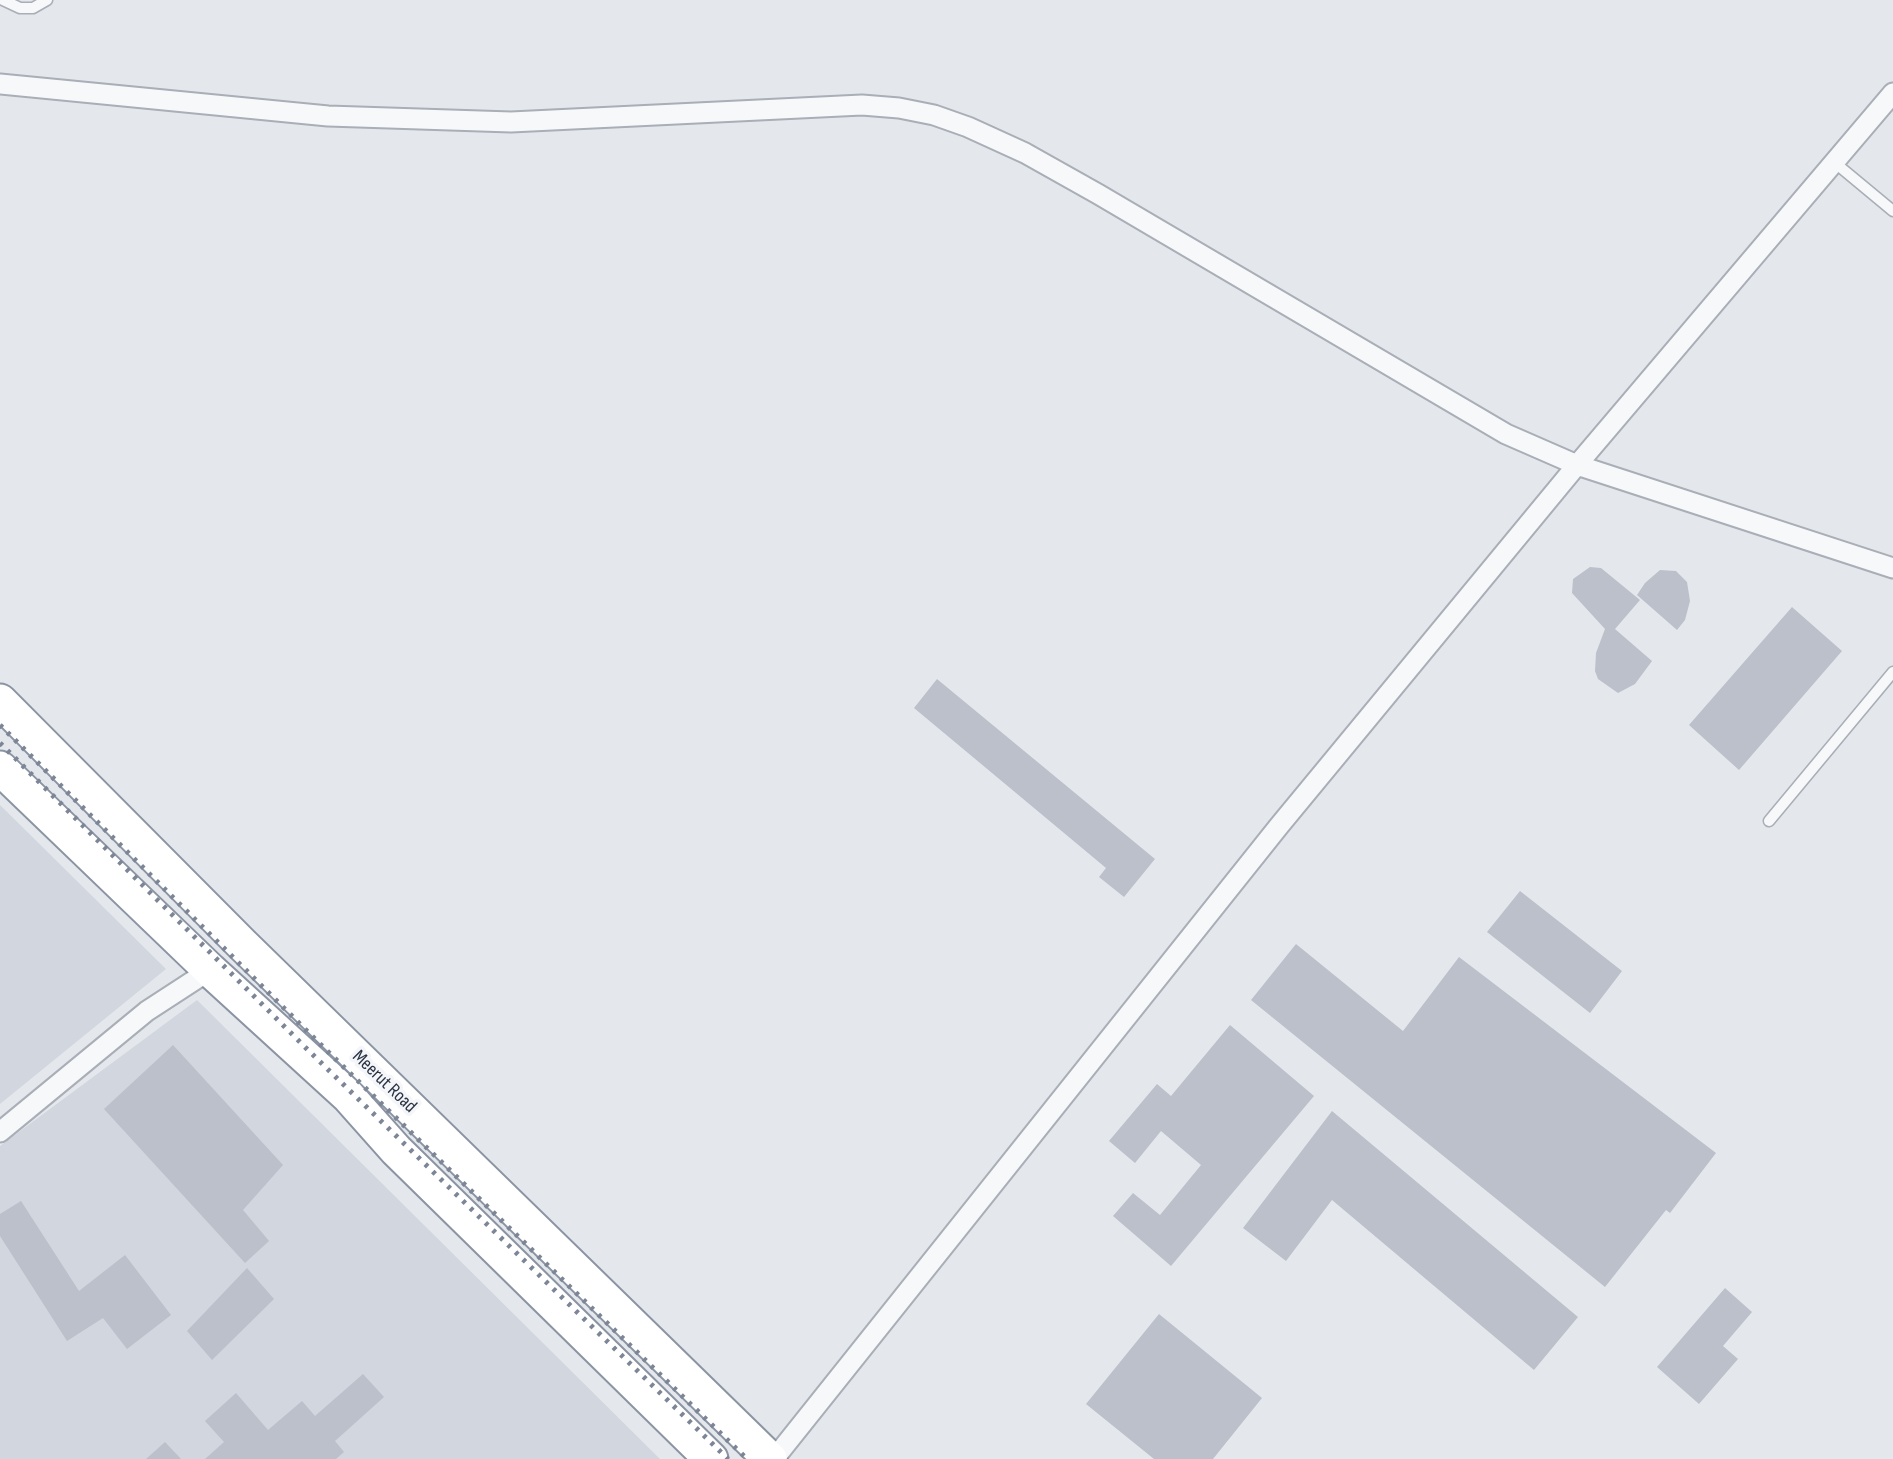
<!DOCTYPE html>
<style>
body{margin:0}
canvas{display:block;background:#e4e7ec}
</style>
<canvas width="1893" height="1459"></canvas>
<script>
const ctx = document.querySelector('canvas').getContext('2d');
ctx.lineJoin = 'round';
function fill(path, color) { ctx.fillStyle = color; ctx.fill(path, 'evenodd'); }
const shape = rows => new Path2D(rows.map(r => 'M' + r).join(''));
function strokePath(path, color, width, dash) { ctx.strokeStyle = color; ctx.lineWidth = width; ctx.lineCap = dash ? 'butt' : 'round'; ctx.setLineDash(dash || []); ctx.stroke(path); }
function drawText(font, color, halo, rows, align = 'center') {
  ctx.font = font + ' "Sofia Sans Condensed",sans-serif'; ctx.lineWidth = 7; ctx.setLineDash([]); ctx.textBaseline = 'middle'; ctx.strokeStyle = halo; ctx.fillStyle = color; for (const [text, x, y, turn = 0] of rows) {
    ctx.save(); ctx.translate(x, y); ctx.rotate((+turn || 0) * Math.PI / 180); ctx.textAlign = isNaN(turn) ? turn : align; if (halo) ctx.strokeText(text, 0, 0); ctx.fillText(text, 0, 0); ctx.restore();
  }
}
fill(shape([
 [0,805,166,969,0,1104],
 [197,1000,660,1459,0,1459,0,1146]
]), '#d2d6de');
fill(shape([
 [1590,567,1601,568,1640,600,1615,629,1652,661,1635,684,1618,693,1598,679,1595,671,1596,653,1605,629,1572,593,1573,579],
 [1660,570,1676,571,1687,582,1690,601,1685,620,1677,630,1637,595,1645,583],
 [1792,607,1842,651,1739,770,1689,725],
 [937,679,1155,859,1124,897,1099,877,1106,868,914,708],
 [1520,891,1622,971,1590,1013,1487,932],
 [1296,944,1403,1031,1459,957,1716,1153,1670,1213,1666,1210,1605,1287,1251,1000],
 [1230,1025,1314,1096,1171,1266,1113,1216,1133,1193,1160,1215,1201,1165,1161,1131,1135,1163,1109,1141,1157,1084,1171,1096],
 [173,1045,283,1165,243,1210,269,1241,245,1263,104,1109],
 [1332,1111,1578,1317,1534,1370,1332,1200,1286,1261,1243,1228],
 [21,1201,79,1291,125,1255,171,1315,127,1349,103,1318,67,1341,0,1236,0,1214],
 [247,1268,274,1299,212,1360,187,1331],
 [1725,1288,1752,1312,1723,1346,1738,1359,1699,1404,1657,1367],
 [1159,1314,1262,1398,1213,1459,1154,1459,1086,1404],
 [363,1374,384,1397,335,1441,344,1452,336,1459,205,1459,224,1442,205,1421,236,1393,268,1430,302,1401,315,1416],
 [165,1442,181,1459,146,1459]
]), '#bbc0ca');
const service = shape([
 [3,0,20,8,33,8,47,0],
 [1834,162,1893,211],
 [1769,821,1893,672]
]);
const minor = shape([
 [0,84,328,116,511,122,862,105,899,108,934,115,968,127,1025,153,1098,194,1506,434,1577,465,1893,568],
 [0,1132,147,1011,210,970],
 [774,1459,1279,826,1577,465,1893,93]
]);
const trunk = shape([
 [0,701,242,944,770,1459],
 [0,768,210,970,348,1096,396,1150,711,1459]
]);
strokePath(service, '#a9aeb7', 13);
strokePath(minor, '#a9aeb7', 23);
strokePath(trunk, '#8b94a3', 37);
strokePath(service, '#f7f8fa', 10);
strokePath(minor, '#f7f8fa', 19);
strokePath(trunk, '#fff', 33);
strokePath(shape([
 [0,725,317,1041,747,1459],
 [0,743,308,1050,728,1459]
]), '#7d8696', 5, [3.5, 7]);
drawText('19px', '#2b3445', '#f4f6f9', [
 ["Meerut Road",384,1082,44]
]);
</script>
